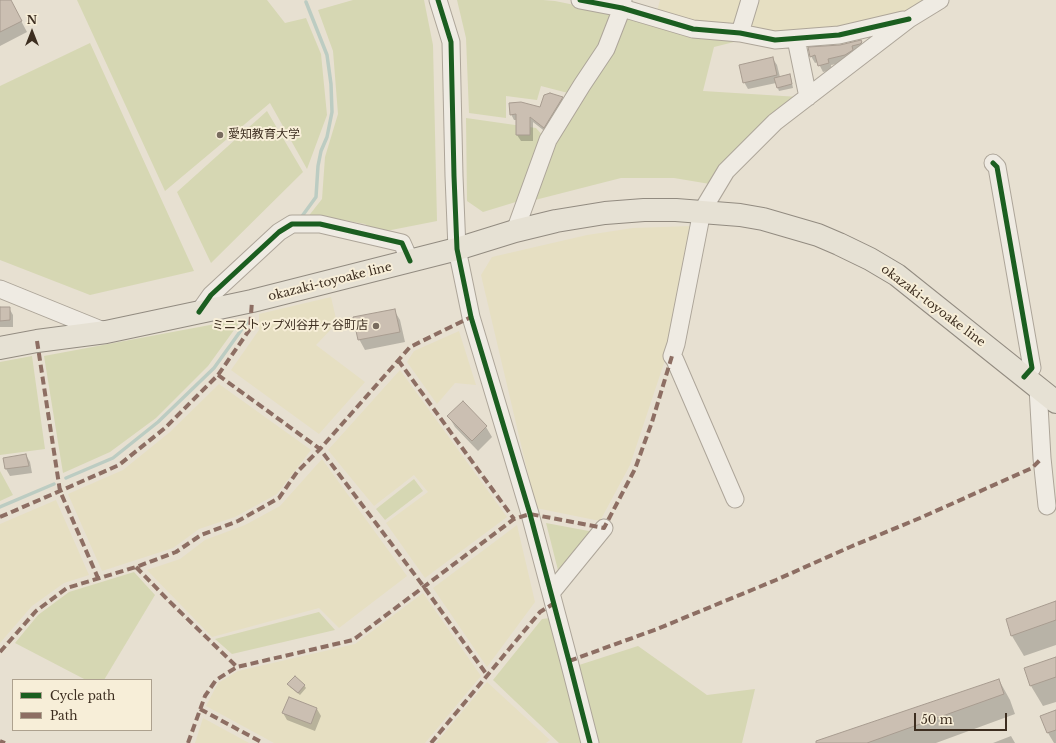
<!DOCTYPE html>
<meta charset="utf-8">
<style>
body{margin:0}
#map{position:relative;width:1056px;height:743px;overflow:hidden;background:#e7e0d1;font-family:"Libre Baskerville",serif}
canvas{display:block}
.legend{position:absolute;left:12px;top:679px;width:140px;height:52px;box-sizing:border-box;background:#f7eed8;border:1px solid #ada18e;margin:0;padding:5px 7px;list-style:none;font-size:12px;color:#3d2e20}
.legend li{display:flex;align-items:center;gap:8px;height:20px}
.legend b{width:20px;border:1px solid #ada18e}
.north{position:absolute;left:12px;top:12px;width:40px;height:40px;-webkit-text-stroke:3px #f7eed8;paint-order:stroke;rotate:0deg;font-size:11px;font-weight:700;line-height:16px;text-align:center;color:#3d2e20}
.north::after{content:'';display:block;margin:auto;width:14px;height:18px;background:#3d2e20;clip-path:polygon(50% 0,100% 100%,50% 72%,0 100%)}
.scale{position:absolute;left:914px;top:713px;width:93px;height:18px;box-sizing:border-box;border:2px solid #3d2e20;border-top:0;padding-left:5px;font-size:12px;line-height:14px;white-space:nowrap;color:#3d2e20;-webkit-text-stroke:3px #f7eed8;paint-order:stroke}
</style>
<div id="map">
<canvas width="1056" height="743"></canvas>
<ul class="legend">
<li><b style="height:5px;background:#1b5e20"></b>Cycle path</li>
<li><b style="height:5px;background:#8d6e63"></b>Path</li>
</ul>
<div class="north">N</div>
<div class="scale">50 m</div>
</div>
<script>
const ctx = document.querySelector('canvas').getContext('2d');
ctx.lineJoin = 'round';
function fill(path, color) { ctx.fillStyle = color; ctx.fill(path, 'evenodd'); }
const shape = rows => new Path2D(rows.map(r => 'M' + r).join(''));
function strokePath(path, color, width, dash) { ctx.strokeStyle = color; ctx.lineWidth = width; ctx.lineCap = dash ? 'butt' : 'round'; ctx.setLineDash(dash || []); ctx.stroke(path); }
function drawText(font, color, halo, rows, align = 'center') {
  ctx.font = font + ' "Libre Baskerville","Noto Sans JP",serif'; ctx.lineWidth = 4; ctx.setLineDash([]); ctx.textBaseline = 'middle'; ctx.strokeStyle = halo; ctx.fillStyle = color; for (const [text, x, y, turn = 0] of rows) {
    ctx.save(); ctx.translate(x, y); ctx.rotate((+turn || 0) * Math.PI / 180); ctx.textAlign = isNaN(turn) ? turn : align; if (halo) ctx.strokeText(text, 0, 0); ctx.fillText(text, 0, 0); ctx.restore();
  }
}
fill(shape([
 [660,0,743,0,735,27,694,23,657,11],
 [756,0,928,0,908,12,841,28,775,33,749,26],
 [692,226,671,342,630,465,600,521,536,508,481,275,492,257,587,235,633,228],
 [331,297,337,323,316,345,365,382,319,434,231,370,259,330,259,314],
 [459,331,476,385,455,383,437,404,407,362,414,351],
 [400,370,507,517,425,578,386,523,428,492,414,475,374,506,328,450],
 [219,384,311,450,277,494,235,517,199,529,173,548,102,571,68,494,123,470,170,432],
 [322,459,407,576,339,628,319,608,212,637,147,570,180,559,205,540,245,525,280,506],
 [56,500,89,575,64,583,32,606,0,643,0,524],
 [517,525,535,602,487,667,433,588],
 [423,593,481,676,425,743,274,743,206,706,218,683,238,671,355,644],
 [487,682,550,740,546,743,436,743],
 [203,718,249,743,195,743]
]), '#e6dfc2');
fill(shape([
 [77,0,267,0,285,23,306,18,321,54,327,115,307,169,270,103,165,191],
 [353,0,424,0,433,45,437,221,376,233,365,224,321,216,307,218,322,199,325,157,338,114,333,51,318,10],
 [457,0,543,0,555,1,614,13,601,46,568,93,541,86,537,100,506,96,506,118,469,113,466,38],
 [625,15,742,40,714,47,703,91,799,97,710,184,674,178,621,178,531,201,554,141],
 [90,43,194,271,90,295,0,260,0,86],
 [267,111,303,172,211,263,177,192],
 [466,118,536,128,544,137,519,201,483,212,467,201],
 [242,319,208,366,156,418,110,452,63,473,44,356],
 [32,356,45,449,0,455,0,362],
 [0,471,13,495,0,501],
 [414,479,423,491,385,520,376,509],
 [546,523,594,532,559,574],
 [134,572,155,595,104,680,86,680,15,643,38,615,69,592],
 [319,612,335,630,232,654,215,639],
 [550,618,583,743,559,743,493,680,542,619],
 [638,646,707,695,755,689,742,743,597,743,576,666]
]), '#d6d7b3');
fill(shape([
 [2,0,10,0,27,32,0,46,0,1],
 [861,41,865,48,849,62,831,65,832,70,823,72,818,62,815,63,811,56,840,46],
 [773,59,777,65,780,77,791,78,793,88,779,91,776,83,748,89,744,82],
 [562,98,565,104,547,133,533,122,533,141,521,141,517,135,517,120,514,120,511,114,541,108],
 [0,308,9,308,13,315,13,327,0,327],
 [394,310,400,320,405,342,365,350,359,339],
 [463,403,486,427,492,437,478,451,455,427,449,417],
 [26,455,30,462,32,473,10,476,6,469,4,458],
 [1056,602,1056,645,1024,656,1012,636,1007,619],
 [1056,658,1056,702,1043,706,1031,686,1025,669],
 [999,680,1010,700,1015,714,936,743,825,743],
 [289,684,304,685,306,688,300,695,290,687],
 [289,698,317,709,321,716,315,731,287,720,283,713],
 [1056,711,1056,743,1054,743,1048,733,1042,716],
 [1011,736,1015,743,993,743]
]), '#0003');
strokePath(shape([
 [300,219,316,197,318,166,321,151,327,137,332,112,331,84,327,55,306,2],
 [66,478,113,458,158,422,214,368,247,322],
 [0,507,54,484]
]), '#bcccc2', 3.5);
const building = shape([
 [0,0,11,0,22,21,0,32,0,0],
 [861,40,862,42,860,44,852,46,853,50,845,55,828,59,829,63,818,66,815,55,810,57,808,47,840,45,861,40],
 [773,57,777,75,743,83,739,65,773,57],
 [790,74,792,84,777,88,774,78,790,74],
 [550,93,563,97,544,128,530,117,530,135,516,135,516,114,510,115,509,103,521,102,540,107,544,95,550,93],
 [0,307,10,307,10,320,0,321,0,307],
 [395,309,400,332,358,340,353,317,395,309],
 [463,401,487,426,472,441,447,416,463,401],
 [26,454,29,466,5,469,3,458,26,454],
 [1056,601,1056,620,1011,636,1006,619,1056,601],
 [1056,657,1056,677,1030,686,1024,668,1056,657],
 [295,676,305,685,298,693,287,684,295,676],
 [999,679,1004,694,867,743,816,743,816,741,999,679],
 [289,697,317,708,311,724,282,713,289,697],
 [1056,710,1056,730,1047,733,1040,716,1056,710]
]);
fill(building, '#cbbfb2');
strokePath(building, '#a89c90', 1);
const minor = shape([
 [438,0,451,42,454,176,457,249,471,317,530,514,569,661,590,743],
 [580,0,622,8,693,29,740,33,775,40,839,35,903,20],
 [740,33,750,0],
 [796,39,808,97],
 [993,163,997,167,1032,368,1024,377],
 [515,231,548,140,582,85,606,49,622,8,623,0],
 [0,289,106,332],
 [199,312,211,295,279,232,292,224,320,224,402,243,410,261],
 [1038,388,1042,458,1047,506],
 [735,499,675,360,672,356,676,344,702,211,726,171,775,122,909,19,940,0],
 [551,593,604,528]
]);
const major = shape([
 [0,348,37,341,106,332,252,301,457,249,515,231,556,221,605,213,644,210,676,210,740,215,763,219,818,235,839,244,870,259,897,275,1056,402]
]);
strokePath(minor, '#ada599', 19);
strokePath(major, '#928b80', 24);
strokePath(minor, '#efebe3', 17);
strokePath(major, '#e6e1d4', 22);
strokePath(shape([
 [37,341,60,491,98,578],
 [398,360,514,519],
 [218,375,320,449,424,587,487,675],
 [0,517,60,491,119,465,165,428,218,375,250,329,252,301],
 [136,567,169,601,237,667],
 [0,652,36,611,67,588,136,567,176,552,201,535,238,521,279,498,297,472,320,449,410,347,471,317],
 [569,661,657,629,776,580,850,547,920,518,1032,468,1042,458],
 [200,709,263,743],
 [0,741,5,743],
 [188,743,205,696,216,680,237,667,353,640,514,519,530,514,604,528,635,469,652,422,672,356],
 [431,743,540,612,553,604]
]), '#8d6e63', 4, [8, 4]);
strokePath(shape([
 [438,0,451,42,454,176,457,249,471,317,530,514,569,661,590,743],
 [580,0,622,8,693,29,740,33,775,40,839,35,909,19],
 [993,163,997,167,1032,368,1024,377],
 [199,312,211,295,279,232,292,224,320,224,402,243,410,261]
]), '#1b5e20', 5);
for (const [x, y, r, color] of [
 [220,135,4,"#786c5e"],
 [376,326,4,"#786c5e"]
]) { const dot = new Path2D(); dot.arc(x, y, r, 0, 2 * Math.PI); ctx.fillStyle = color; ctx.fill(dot); strokePath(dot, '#f7eed8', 1.5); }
drawText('12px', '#3d2e20', '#f7eed8', [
 ["愛知教育大学",228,135],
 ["ミニストップ刈谷井ヶ谷町店",368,326,"right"]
], 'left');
drawText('12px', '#3d2e20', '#f7eed8', [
 ["okazaki-toyoake line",330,282,-14],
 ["okazaki-toyoake line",933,306,37]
]);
</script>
